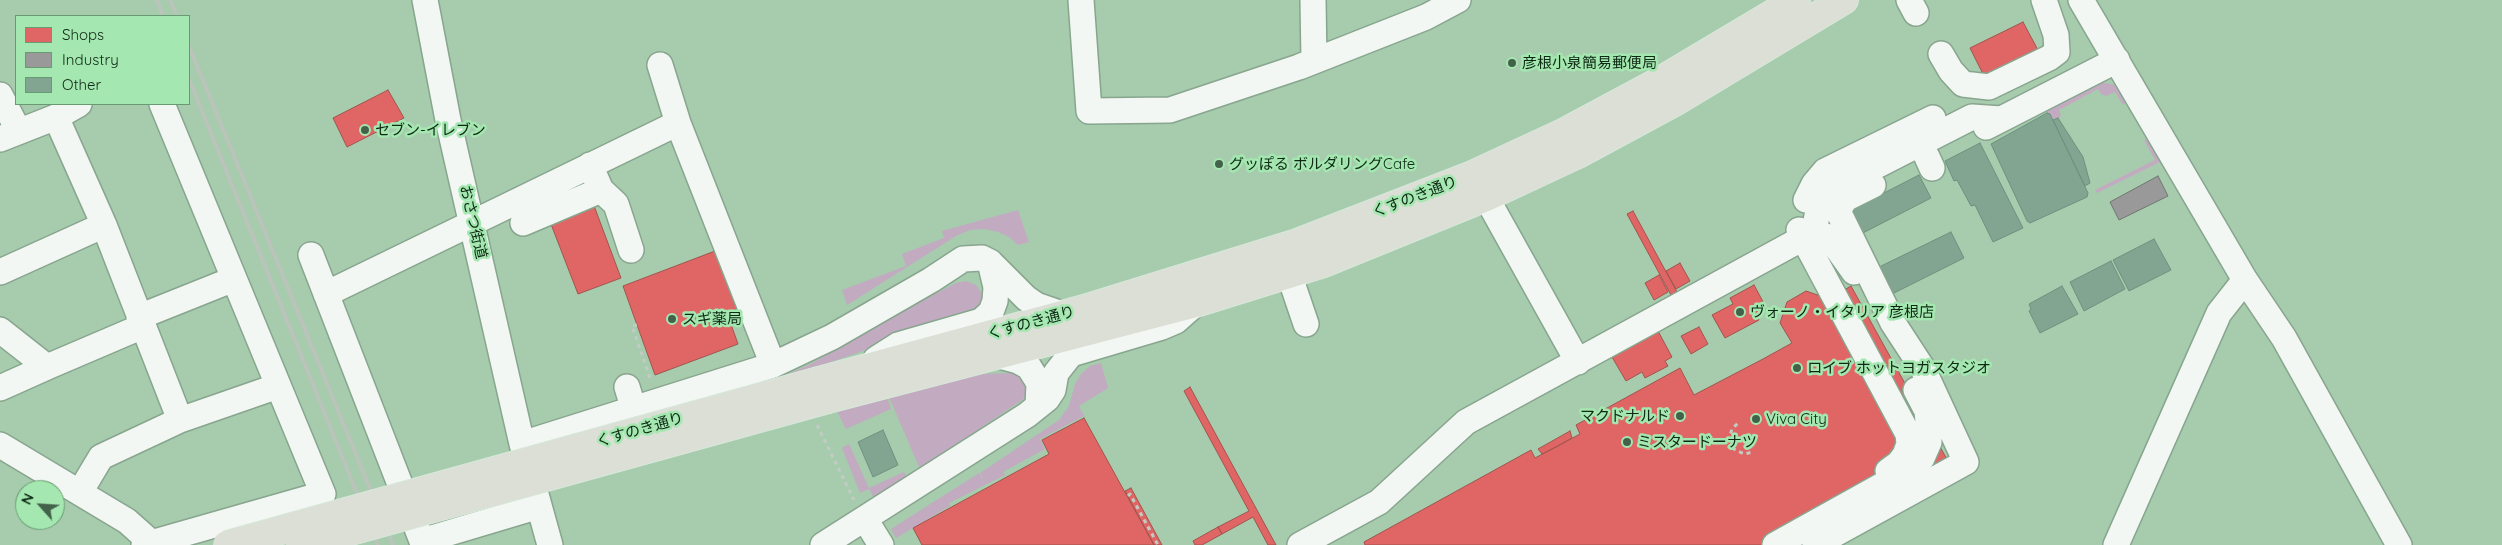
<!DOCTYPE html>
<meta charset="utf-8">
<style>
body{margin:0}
#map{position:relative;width:2502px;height:545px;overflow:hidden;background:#a6cbad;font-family:Quicksand,sans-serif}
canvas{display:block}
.legend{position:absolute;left:15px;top:15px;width:175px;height:90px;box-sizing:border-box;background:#a4e7b0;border:1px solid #689b72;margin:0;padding:6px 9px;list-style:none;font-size:15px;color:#0e2914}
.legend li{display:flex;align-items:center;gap:10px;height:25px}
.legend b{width:25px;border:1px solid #689b72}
.north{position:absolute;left:15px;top:480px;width:50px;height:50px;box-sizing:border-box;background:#a4e7b0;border:1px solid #689b72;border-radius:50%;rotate:296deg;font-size:14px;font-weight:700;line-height:20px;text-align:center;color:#0e2914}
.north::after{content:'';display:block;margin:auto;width:18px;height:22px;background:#43624a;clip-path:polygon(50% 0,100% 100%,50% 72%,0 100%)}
</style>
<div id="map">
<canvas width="2502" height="545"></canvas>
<ul class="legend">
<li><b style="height:14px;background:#e06666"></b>Shops</li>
<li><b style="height:14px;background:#999"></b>Industry</li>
<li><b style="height:14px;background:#82a592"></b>Other</li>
</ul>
<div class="north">N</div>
</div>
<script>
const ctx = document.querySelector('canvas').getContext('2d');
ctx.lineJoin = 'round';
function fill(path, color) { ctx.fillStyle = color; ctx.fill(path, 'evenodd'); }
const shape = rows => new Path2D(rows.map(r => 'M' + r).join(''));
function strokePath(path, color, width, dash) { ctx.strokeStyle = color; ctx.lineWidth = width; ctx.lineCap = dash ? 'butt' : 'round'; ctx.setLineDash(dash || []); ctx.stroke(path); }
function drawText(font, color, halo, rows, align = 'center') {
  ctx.font = font + ' Quicksand,"Noto Sans JP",sans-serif'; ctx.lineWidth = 5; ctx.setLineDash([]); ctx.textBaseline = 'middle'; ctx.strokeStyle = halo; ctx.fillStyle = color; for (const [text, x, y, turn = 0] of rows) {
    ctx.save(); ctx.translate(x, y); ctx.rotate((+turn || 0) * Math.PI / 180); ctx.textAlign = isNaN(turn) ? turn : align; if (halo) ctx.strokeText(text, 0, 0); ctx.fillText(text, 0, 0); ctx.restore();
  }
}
fill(shape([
 [2099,82,2122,86,2129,100,2123,105,2115,92,2106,96,2101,94,2098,89,2059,110,2061,116,2058,118,2053,120,2047,113,2046,109],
 [2151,138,2164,160,2097,193,2095,190,2155,160,2144,140],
 [1018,210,1029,242,1018,245,1009,237,998,232,985,229,970,230,956,236,847,305,842,290,906,266,902,254,944,238,942,231],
 [966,281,976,285,981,292,983,302,978,311,788,377,788,374,809,365,914,305,956,283],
 [1101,363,1108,388,1079,406,1084,416,1040,439,1045,449,1003,472,1005,475,949,503,950,506,896,538,891,529,979,473,984,482,980,473,1059,420,1069,406,1075,384,1081,374,1090,366],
 [1018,373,1027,381,1027,394,1022,400,920,469,889,397,973,374],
 [887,397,891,409,846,429,837,411],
 [849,444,869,488,904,472,907,478,875,500,869,489,860,493,842,448]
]), '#c2abc1');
const shops = shape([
 [2023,22,2039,52,1986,80,1970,48,2023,22],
 [388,90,404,118,347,147,333,118,388,90],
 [593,203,621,278,578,294,549,219,593,203],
 [1633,211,1677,292,1671,295,1627,214,1633,211],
 [715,251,737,309,727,313,738,344,655,375,623,286,715,251],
 [1680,263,1690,281,1676,289,1666,271,1680,263],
 [1659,275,1668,292,1654,300,1645,283,1659,275],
 [1754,285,1767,309,1757,315,1759,320,1725,338,1712,315,1733,304,1730,298,1754,285],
 [1851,286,1949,463,1798,545,1365,545,1364,542,1531,450,1535,458,1580,434,1576,425,1680,368,1694,395,1763,359,1792,343,1780,323,1787,302,1806,291,1829,299,1851,286],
 [1699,327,1708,344,1691,354,1681,336,1699,327],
 [1658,331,1672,357,1665,361,1668,366,1645,378,1642,372,1626,381,1612,357,1658,331],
 [1190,387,1276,545,1268,545,1253,517,1222,534,1218,527,1249,511,1184,391,1190,387],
 [1084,418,1154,545,922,545,913,528,1049,454,1042,440,1084,418],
 [1570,431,1572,438,1558,446,1542,454,1538,449,1570,431],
 [1131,488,1162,545,1154,545,1125,491,1131,488],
 [1218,527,1222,534,1202,545,1195,545,1193,541,1218,527]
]);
fill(shops, '#e06666');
strokePath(shops, '#a1544d', 1);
const industry = shape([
 [2158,176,2168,196,2119,220,2110,202,2158,176]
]);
fill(industry, '#999');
strokePath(industry, '#6f7771', 1);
const building = shape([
 [2047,113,2050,114,2088,193,2087,197,2030,223,2027,221,1991,144,2047,113],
 [2058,118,2083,157,2090,183,2085,186,2053,120,2058,118],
 [1980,143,2023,228,1993,242,1975,205,1971,206,1957,180,1954,181,1945,161,1980,143],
 [1919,175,1931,198,1857,236,1845,213,1919,175],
 [1951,232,1964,258,1888,296,1875,269,1951,232],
 [2154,239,2171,270,2129,291,2113,260,2154,239],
 [2111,261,2125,289,2084,311,2070,282,2111,261],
 [2062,286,2078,314,2040,333,2029,311,2031,309,2029,304,2062,286],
 [883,430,898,465,873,477,858,442,883,430]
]);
fill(building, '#82a592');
strokePath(building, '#6c917e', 1);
const minor = shape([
 [425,0,448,120,522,444,550,545],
 [1081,0,1089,111,1170,110,1299,67,1426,17,1458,0],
 [1313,0,1314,61],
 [1909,0,1916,13],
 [2081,0,2245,280,2284,338,2399,545],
 [1941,54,1951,71,1963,84,1989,87,2049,58,2057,52,2056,35,2044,0],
 [660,65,678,123],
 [0,95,18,130],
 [56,117,104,225,180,420,101,457,80,492],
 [1986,127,2117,60],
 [0,139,56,117,79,104],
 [1927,157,1932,168],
 [590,165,601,190,616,204,631,250],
 [1486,197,1578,362],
 [1806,200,1814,184,1825,171,1933,118],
 [523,223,601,190],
 [1799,230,1908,434,1909,444,1905,455,1899,463,1888,471],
 [1814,232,1829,237,1854,272],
 [311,255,422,541,539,506],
 [0,272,104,225],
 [1289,274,1306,324],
 [326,294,678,123,773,365],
 [139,317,234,279],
 [0,330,47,367,143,326],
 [996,355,1018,361,1029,367,1039,383,1038,406],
 [876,359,898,345,981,321,991,312,995,301,996,287,990,262],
 [627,387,634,410],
 [0,388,47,367],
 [180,420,278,386],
 [522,444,773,365,832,337,931,280,963,259,982,258,990,262,1026,298,1036,305,1062,314],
 [0,445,127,521,154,545],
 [865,519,881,545],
 [144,545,323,494,162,104],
 [823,545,1027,415,1047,399,1053,390,1056,373,1071,354,1162,327,1176,321,1194,305],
 [1300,545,1379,502,1466,422,1814,232,1821,194,1972,117,2001,119],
 [1775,545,1915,467,1922,458,1929,442,1929,431,1927,411,1916,390],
 [1815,545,1966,462,1923,369,1893,323,1838,211,1845,199,1873,185],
 [2116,545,2219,313,2245,280]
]);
const major = shape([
 [819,381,1084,309,1297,243,1470,176,1565,132,1662,80,1796,0],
 [828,399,1196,303,1321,264,1486,197,1578,154,1678,100,1844,0]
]);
strokePath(minor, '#88a58e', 28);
strokePath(major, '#d7e8da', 30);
strokePath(shape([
 [637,325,632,326,651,381],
 [817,425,854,500],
 [1728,441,1732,429,1738,423],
 [1732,448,1744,454,1753,452],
 [1128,496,1130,494,1158,545]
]), '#c1ccc3', 3, [4, 4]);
strokePath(minor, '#f2f7f3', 25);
strokePath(major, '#dbdfd5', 28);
strokePath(shape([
 [157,0,163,16],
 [170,0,177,16],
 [189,46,393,545],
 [189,79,378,545]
]), '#bac4bb', 4);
const majorBridge = shape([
 [227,545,819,381],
 [300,545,828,399]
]);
strokePath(majorBridge, '#d7e8da', 30, []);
strokePath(majorBridge, '#dbdfd5', 28);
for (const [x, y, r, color] of [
 [1512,63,5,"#43624a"],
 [365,130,5,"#43624a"],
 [1219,164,5,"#43624a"],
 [1740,312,5,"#43624a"],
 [672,319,5,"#43624a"],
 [1797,368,5,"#43624a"],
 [1680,416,5,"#43624a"],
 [1756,419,5,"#43624a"],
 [1627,442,5,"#43624a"]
]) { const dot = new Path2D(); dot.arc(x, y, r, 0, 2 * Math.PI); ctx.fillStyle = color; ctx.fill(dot); strokePath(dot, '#a4e7b0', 2); }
drawText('15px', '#0e2914', '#a4e7b0', [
 ["彦根小泉簡易郵便局",1522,63],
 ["セブン-イレブン",375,130],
 ["グッぽる ボルダリングCafe",1229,164],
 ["ヴォーノ・イタリア 彦根店",1750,312],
 ["スギ薬局",682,319],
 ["ロイブ ホットヨガスタジオ",1807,368],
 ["マクドナルド",1670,416,"right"],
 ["Viva City",1766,419],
 ["ミスタードーナツ",1637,442]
], 'left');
drawText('15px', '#0e2914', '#a4e7b0', [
 ["くすのき通り",1415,197,-21],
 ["おさつ街道",473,222,77],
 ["くすのき通り",1031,323,-15],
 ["くすのき通り",640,430,-16]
]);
</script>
